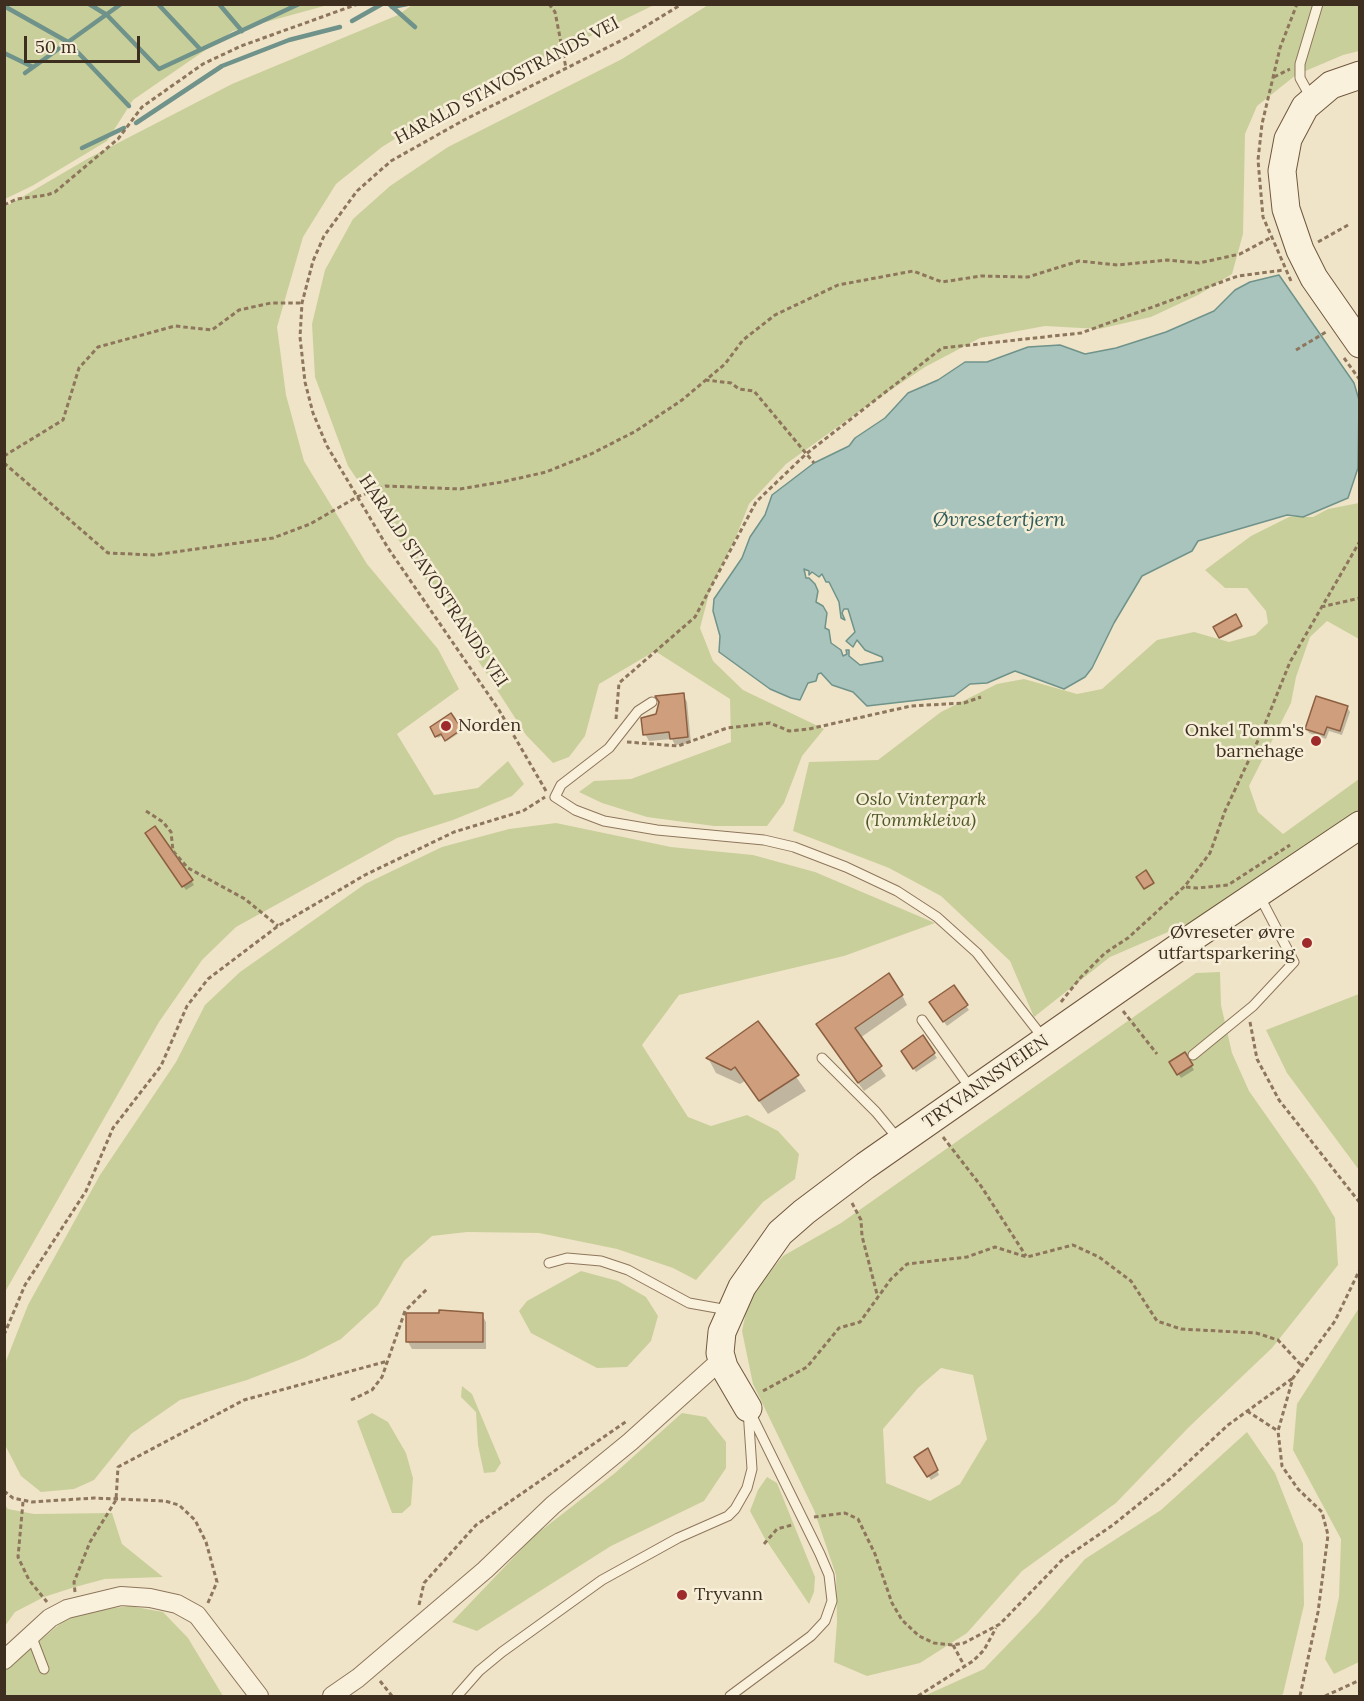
<!DOCTYPE html>
<meta charset="utf-8">
<style>
body{margin:0}
#map{position:relative;width:1364px;height:1701px;overflow:hidden;background:#f0e4c8;font-family:Lora,serif}
canvas{display:block}
.frame{position:absolute;inset:0;border:6px solid #3d2e20;pointer-events:none}
.scale{position:absolute;left:24px;top:36px;width:116px;height:27px;box-sizing:border-box;border:3px solid #3d2e20;border-top:0;padding-left:8px;font-size:18px;line-height:21px;white-space:nowrap;color:#3d2e20;-webkit-text-stroke:4px #f7eed8;paint-order:stroke}
</style>
<div id="map">
<canvas width="1364" height="1701"></canvas>
<div class="frame"></div>
<div class="scale">50 m</div>
</div>
<script>
const ctx = document.querySelector('canvas').getContext('2d');
ctx.lineJoin = 'round';
function fill(path, color) { ctx.fillStyle = color; ctx.fill(path, 'evenodd'); }
const shape = rows => new Path2D(rows.map(r => 'M' + r).join(''));
function strokePath(path, color, width, dash) { ctx.strokeStyle = color; ctx.lineWidth = width; ctx.lineCap = dash ? 'butt' : 'round'; ctx.setLineDash(dash || []); ctx.stroke(path); }
function drawText(font, color, halo, rows, align = 'center') {
  ctx.font = font + ' Lora,serif'; ctx.lineWidth = 5; ctx.setLineDash([]); ctx.textBaseline = 'middle'; ctx.strokeStyle = halo; ctx.fillStyle = color; for (const [text, x, y, turn = 0] of rows) {
    ctx.save(); ctx.translate(x, y); ctx.rotate((+turn || 0) * Math.PI / 180); ctx.textAlign = isNaN(turn) ? turn : align; if (halo) ctx.strokeText(text, 0, 0); ctx.fillText(text, 0, 0); ctx.restore();
  }
}
fill(shape([
 [4,5,5,4,328,5,233,31,133,100,107,141,32,186,5,199],
 [412,5,654,5,451,104,382,147,336,184,303,237,277,327,286,395,304,461,367,564,438,649,459,689,397,734,434,795,478,788,508,761,524,784,512,796,453,820,397,838,236,927,202,960,159,1022,5,1292,5,207,87,159,232,84,398,15],
 [708,5,1359,5,1359,51,1343,55,1296,75,1257,106,1245,134,1243,234,1232,274,1198,295,1151,317,1099,329,1045,326,980,338,925,367,861,410,786,464,749,504,736,537,710,590,700,628,713,661,743,690,824,729,802,756,784,803,767,826,714,826,647,817,602,803,579,792,594,781,631,779,731,742,730,699,655,651,599,684,585,736,569,757,553,763,526,735,434,592,348,466,315,377,312,324,325,270,353,219,390,186,448,147,622,59],
 [1359,503,1359,639,1327,621,1310,637,1296,677,1291,703,1249,786,1258,812,1283,834,1359,779,1359,812,1189,923,1110,957,1034,1017,1010,961,941,896,889,868,793,831,809,762,878,760,941,712,997,684,1024,679,1077,694,1102,689,1157,640,1194,632,1229,642,1255,635,1268,623,1266,611,1247,588,1225,588,1205,570,1251,536,1289,517,1313,517,1328,509],
 [556,823,671,847,753,855,815,872,935,923,844,956,679,995,642,1045,688,1117,711,1126,747,1115,778,1131,799,1154,795,1179,763,1202,696,1280,673,1268,617,1249,539,1233,467,1232,432,1236,404,1261,378,1305,341,1339,304,1358,247,1380,180,1400,131,1434,94,1480,74,1489,41,1492,21,1476,5,1445,4,1366,28,1305,100,1175,176,1062,205,1005,240,972,365,884,442,847,509,829],
 [1220,972,1221,1005,1232,1053,1249,1091,1315,1185,1335,1218,1338,1265,1272,1348,1189,1427,1116,1503,1022,1571,967,1633,920,1663,867,1676,834,1662,837,1622,836,1575,814,1510,753,1384,742,1331,749,1298,783,1256,841,1223,1196,973],
 [941,1368,973,1375,987,1439,960,1484,930,1501,886,1483,883,1429,918,1388],
 [1359,994,1359,1170,1287,1073,1266,1030],
 [581,1271,618,1281,646,1297,658,1316,651,1341,627,1367,597,1368,531,1333,519,1311,527,1301],
 [1359,1308,1359,1662,1334,1674,1325,1659,1339,1597,1341,1539,1293,1450,1297,1404],
 [462,1386,472,1394,501,1463,495,1472,484,1473,478,1445,476,1412,461,1397],
 [372,1413,388,1422,406,1453,413,1478,411,1505,402,1513,392,1513,357,1421],
 [682,1413,706,1417,726,1442,726,1468,704,1501,611,1546,477,1631,452,1622,534,1536,615,1473],
 [1247,1432,1275,1473,1303,1544,1304,1605,1283,1694,1280,1696,924,1696,984,1669,1039,1612,1085,1559,1161,1510],
 [767,1477,777,1483,815,1577,814,1592,809,1604,764,1537,750,1511,758,1490],
 [5,1505,8,1509,34,1514,112,1513,122,1544,163,1577,105,1579,75,1587,44,1597,15,1612,5,1626],
 [130,1606,163,1612,188,1638,223,1696,5,1696,5,1670,67,1618,89,1611]
]), '#c9cf9b');
const water = shape([
 [1279,275,1354,383,1359,400,1358,468,1348,498,1303,517,1287,515,1198,541,1192,551,1142,576,1114,623,1092,668,1085,677,1064,689,1015,671,987,683,970,684,954,696,867,706,853,692,832,685,821,673,818,674,816,681,808,683,800,700,791,698,770,689,719,652,720,636,713,611,714,599,742,558,750,537,765,515,772,495,814,463,849,446,855,438,885,418,908,393,938,380,965,362,987,362,1028,347,1060,345,1085,354,1116,348,1166,332,1214,311,1235,290,1250,282,1279,275],
 [804,569,809,571,809,575,812,572,819,577,822,574,826,582,829,582,839,602,841,618,845,620,842,613,844,609,848,609,855,632,846,641,853,647,857,640,865,650,882,657,883,661,860,665,849,656,849,650,846,650,847,654,843,656,841,650,831,643,829,630,825,628,827,613,823,606,816,602,818,591,815,584,809,578,806,578,804,569]
]);
fill(water, '#a9c4bc');
strokePath(water, '#6f938a', 1.5);
fill(shape([
 [1235,616,1242,628,1221,638,1215,628],
 [683,695,687,702,691,743,675,745,672,739,649,741,645,734,657,715,660,702],
 [1347,707,1350,712,1342,735,1329,731,1326,739,1309,733,1307,729],
 [451,715,462,731,447,741,443,735,438,738,432,728],
 [149,838,191,880,194,885,186,890],
 [902,995,907,1005,860,1038,886,1076,864,1091,824,1034],
 [966,1006,969,1010,947,1026,933,1007],
 [758,1023,806,1091,768,1114,745,1081,740,1084,716,1073,708,1058],
 [923,1037,937,1058,916,1072,905,1056],
 [1185,1055,1194,1070,1181,1078,1172,1063],
 [482,1315,486,1322,486,1349,412,1349,408,1342],
 [927,1450,939,1475,931,1480,916,1457]
]), '#0003');
strokePath(shape([
 [89,4,107,15,159,69,299,4],
 [158,4,200,49],
 [219,4,242,31],
 [389,4,415,27],
 [4,6,68,42,129,106],
 [392,7,407,4],
 [352,21,382,4],
 [4,53,33,67],
 [25,73,121,4],
 [136,123,222,66,289,40,340,27],
 [82,148,124,128]
]), '#6f938a', 4.5);
const building = shape([
 [1236,614,1242,626,1219,638,1213,627,1236,614],
 [684,693,688,737,670,739,669,732,643,735,641,718,656,714,659,702,655,696,684,693],
 [1316,696,1348,706,1340,731,1327,727,1324,735,1305,729,1316,696],
 [451,713,462,729,445,741,441,734,435,737,430,727,451,713],
 [155,826,193,880,182,887,145,833,155,826],
 [1146,870,1154,883,1144,889,1136,877,1146,870],
 [889,973,903,995,855,1028,882,1066,858,1083,816,1024,889,973],
 [954,985,968,1005,943,1022,929,1002,954,985],
 [758,1021,799,1075,759,1101,735,1067,731,1070,706,1058,758,1021],
 [923,1035,935,1053,913,1069,901,1051,923,1035],
 [1185,1052,1193,1065,1177,1075,1169,1062,1185,1052],
 [439,1310,483,1313,483,1342,406,1342,406,1313,439,1313,439,1310],
 [928,1448,938,1470,927,1477,914,1457,928,1448]
]);
fill(building, '#cf9f7d');
strokePath(building, '#8d5f41', 1.5);
const lane = shape([
 [1311,98,1300,78,1300,64,1318,4],
 [652,702,638,711,609,748,561,785,555,797,575,810,604,821,657,830,764,840,794,847,846,867,897,891,937,917,977,953,1044,1039],
 [922,1020,971,1089],
 [1193,1055,1253,1006,1294,962,1259,895],
 [822,1058,876,1112,899,1140],
 [549,1263,567,1258,601,1261,628,1270,689,1303,728,1310],
 [31,1635,44,1669],
 [457,1696,479,1671,502,1652,602,1580,678,1538,728,1516,735,1509,747,1488,752,1469,748,1410],
 [730,1696,811,1636,825,1621,832,1601,829,1575,820,1554,749,1410]
]);
const street = shape([
 [4,1660,50,1618,67,1609,121,1596,150,1598,177,1604,197,1615,259,1696],
 [332,1696,358,1678,485,1570,553,1505,630,1442,721,1360]
]);
const secondary = shape([
 [1360,75,1331,85,1305,107,1288,139,1282,171,1286,209,1300,250,1314,278,1360,344],
 [748,1408,724,1367,720,1353,722,1332,742,1287,780,1233,804,1212,865,1166,1183,944,1360,825]
]);
strokePath(lane, '#8d765c', 11);
strokePath(street, '#8d765c', 20);
strokePath(secondary, '#6f573f', 29);
strokePath(shape([
 [549,4,555,12,566,68],
 [1274,77,1290,69],
 [4,205,17,199,47,195,55,192,118,139,142,107,203,64,241,46,358,4],
 [1318,242,1348,225],
 [1291,281,1263,217,1258,160,1262,124,1280,48,1297,4],
 [1296,350,1326,332],
 [1344,358,1360,380],
 [705,380,731,383,739,389,754,391,814,463],
 [4,456,63,420,79,368,98,347,175,326,212,330,239,310,271,303,302,303],
 [4,463,108,553,154,555,273,538,310,524,357,497,386,486,460,489,502,482,546,472,591,454,636,431,682,400,725,364,743,340,775,315,838,285,913,271,942,282,981,276,1028,277,1079,261,1118,265,1167,260,1199,263,1240,254,1270,238],
 [1321,607,1360,598],
 [616,719,619,683,695,617,756,502,806,454,942,348,1081,333,1238,276,1284,270],
 [627,742,678,746,727,728,770,723,789,731,809,729,911,706,964,703,981,697],
 [546,791,499,710,388,548,327,446,313,413,305,382,300,337,302,303,313,261,324,236,357,191,391,161,464,120,628,37,682,4],
 [146,811,163,822,171,832,173,851,188,868,245,899,278,926],
 [1186,887,1197,888,1228,885,1290,845],
 [1061,1002,1081,977,1105,953,1128,938,1185,886,1210,853,1225,811,1261,734,1290,662,1360,541],
 [1123,1011,1157,1054],
 [1250,1022,1257,1059,1279,1100,1360,1203],
 [943,1137,981,1186,1026,1256],
 [852,1203,861,1220,862,1236,878,1298],
 [4,1335,25,1285,86,1191,113,1128,161,1066,187,1006,208,979,278,926,365,875,454,832,523,811,545,797],
 [763,1391,807,1367,839,1328,860,1322,891,1279,907,1264,967,1257,995,1247,1027,1257,1073,1245,1099,1257,1131,1281,1157,1321,1181,1329,1256,1333,1278,1340,1301,1365],
 [351,1400,372,1390,382,1377,405,1311,427,1289],
 [1247,1411,1278,1431],
 [4,1491,13,1498,32,1502,94,1498,165,1501,179,1505,195,1520,206,1542,217,1582,207,1605],
 [23,1502,18,1557,29,1580,47,1602],
 [814,1517,845,1513,858,1519,875,1554,892,1603,902,1620,919,1636,934,1643,953,1645,964,1643,1000,1624,1063,1559,1113,1525,1171,1478,1228,1425,1293,1378],
 [764,1544,777,1529,792,1525],
 [75,1592,74,1582,90,1542,116,1500,118,1467,244,1400,388,1361],
 [419,1605,424,1583,476,1525,627,1421],
 [953,1645,965,1667],
 [380,1681,392,1696],
 [918,1696,973,1661,984,1650,996,1628],
 [1300,1696,1318,1612,1328,1535,1322,1512,1298,1489,1282,1466,1278,1431,1293,1378,1335,1321,1360,1269],
 [1325,1696,1360,1680]
]), '#8d765c', 3, [4.5, 3]);
strokePath(lane, '#faf1dc', 9);
strokePath(street, '#faf1dc', 18);
strokePath(secondary, '#faf1dc', 27);
for (const [x, y, r, color] of [
 [446,726,6,"#9e2a2b"],
 [1316,741,6,"#9e2a2b"],
 [1307,943,6,"#9e2a2b"],
 [682,1595,6,"#9e2a2b"]
]) { const dot = new Path2D(); dot.arc(x, y, r, 0, 2 * Math.PI); ctx.fillStyle = color; ctx.fill(dot); strokePath(dot, '#f7eed8', 2); }
drawText('18px', '#3d2e20', '#f7eed8', [
 ["HARALD STAVOSTRANDS VEI",507,81,-28],
 ["HARALD STAVOSTRANDS VEI",433,581,56],
 ["TRYVANNSVEIEN",986,1082,-35]
]);
drawText('18px', '#3d2e20', '#f7eed8', [
 ["Norden",458,726],
 ["Onkel Tomm's",1304,731,"right"],
 ["barnehage",1304,752,"right"],
 ["Øvreseter øvre",1295,933,"right"],
 ["utfartsparkering",1295,954,"right"],
 ["Tryvann",694,1595]
], 'left');
drawText('italic 18px', '#4d5a26', '#f7eed8', [
 ["Oslo Vinterpark",921,800],
 ["(Tommkleiva)",921,821]
]);
drawText('italic 20px', '#2f5d5a', '#f7eed8', [
 ["Øvresetertjern",999,520]
]);
</script>
